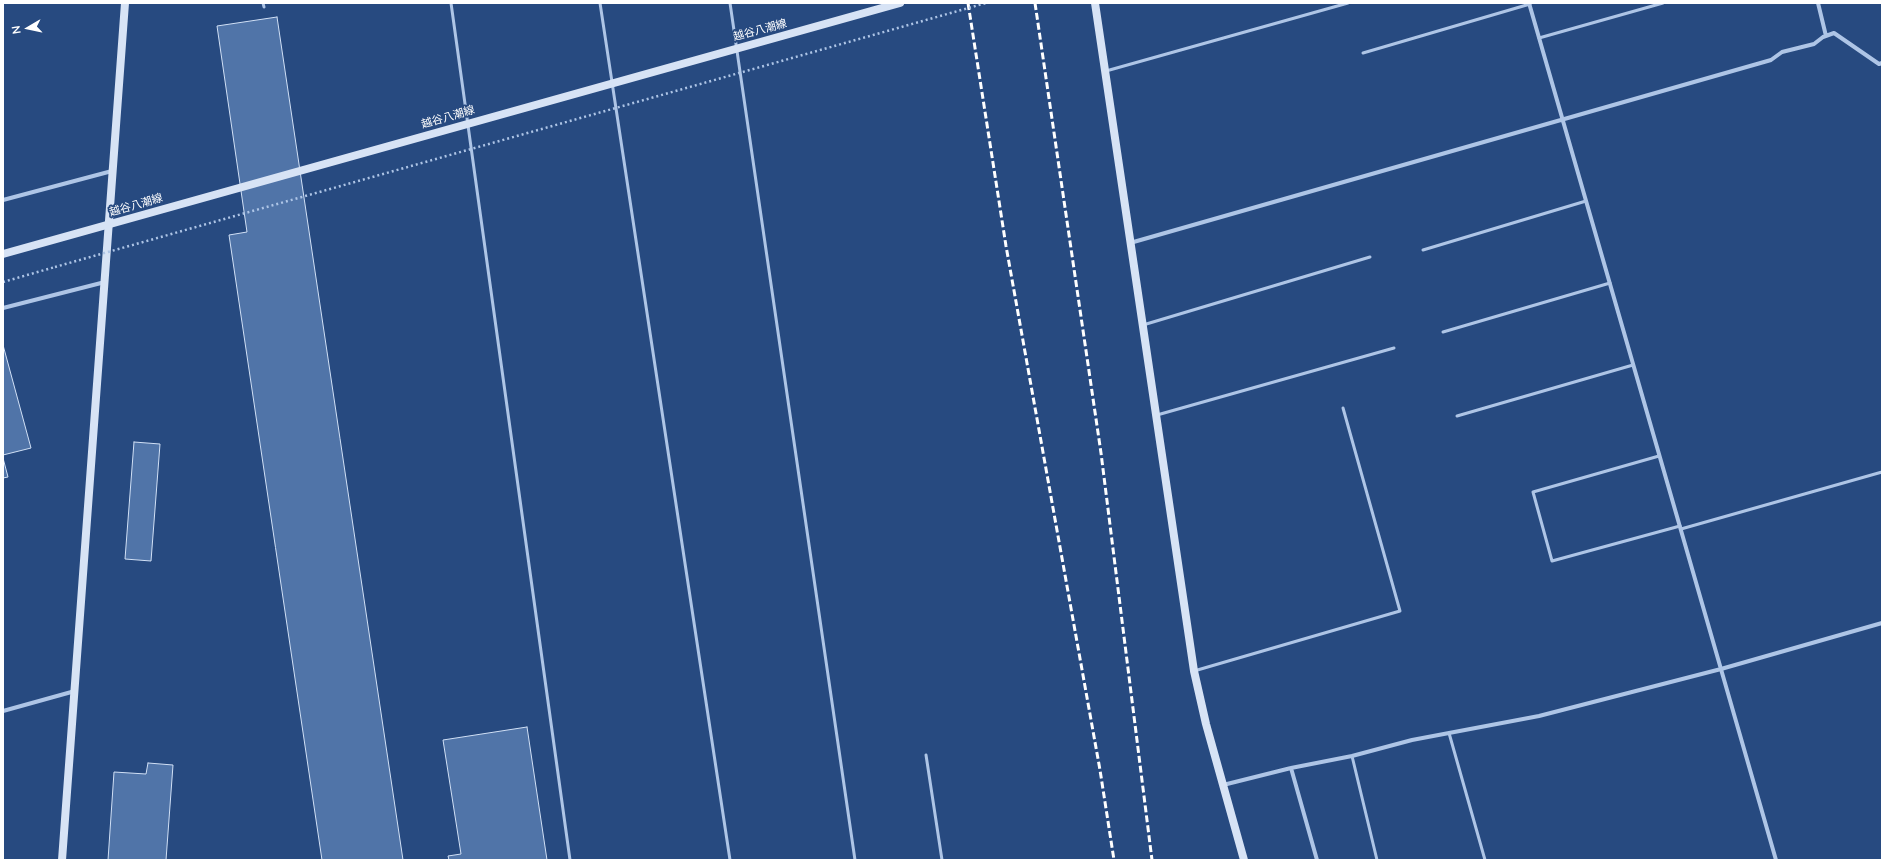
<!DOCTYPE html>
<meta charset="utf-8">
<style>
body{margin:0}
#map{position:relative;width:1885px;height:863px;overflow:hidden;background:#274a80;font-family:Lato,sans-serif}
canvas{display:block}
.frame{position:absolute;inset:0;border:4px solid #fff;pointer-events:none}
.north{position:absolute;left:8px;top:8px;width:40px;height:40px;-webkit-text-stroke:3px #274a80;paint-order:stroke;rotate:261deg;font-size:11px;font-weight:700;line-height:16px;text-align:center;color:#fff}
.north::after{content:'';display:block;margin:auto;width:14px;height:18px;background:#fff;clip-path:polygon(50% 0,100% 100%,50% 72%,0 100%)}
</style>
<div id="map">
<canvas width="1885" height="863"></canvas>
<div class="frame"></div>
<div class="north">N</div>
</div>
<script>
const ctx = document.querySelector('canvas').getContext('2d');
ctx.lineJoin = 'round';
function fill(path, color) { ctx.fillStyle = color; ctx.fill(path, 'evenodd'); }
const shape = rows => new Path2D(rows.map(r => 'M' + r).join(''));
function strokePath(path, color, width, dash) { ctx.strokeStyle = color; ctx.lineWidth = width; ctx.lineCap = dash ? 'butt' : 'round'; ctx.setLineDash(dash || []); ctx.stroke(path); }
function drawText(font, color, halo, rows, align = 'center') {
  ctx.font = font + ' Lato,"Noto Sans JP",sans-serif'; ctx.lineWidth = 3.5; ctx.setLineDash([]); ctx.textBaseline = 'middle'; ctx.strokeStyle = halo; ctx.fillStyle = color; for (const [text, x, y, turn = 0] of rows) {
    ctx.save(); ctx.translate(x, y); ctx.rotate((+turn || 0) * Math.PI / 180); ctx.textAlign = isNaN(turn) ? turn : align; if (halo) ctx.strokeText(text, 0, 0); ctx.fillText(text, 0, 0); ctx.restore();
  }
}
const building = shape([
 [277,17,403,860,322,860,229,235,247,232,217,26,277,17],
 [3,345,31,448,3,455,3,345],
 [134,442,160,444,151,561,125,559,134,442],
 [3,458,8,477,3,478,3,458],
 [527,727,547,860,449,860,448,856,461,854,443,740,527,727],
 [148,763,173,765,166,860,108,860,114,772,146,774,148,763]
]);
fill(building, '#5074a8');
strokePath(building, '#d1e0f5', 1);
strokePath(shape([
 [3,282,55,267]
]), '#aec5e6', 2.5, [2, 3]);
strokePath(shape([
 [263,3,264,7],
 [451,3,570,860],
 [600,3,730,860],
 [730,3,855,860],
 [1539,38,1663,3],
 [1363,53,1530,4],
 [1106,71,1348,3],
 [1423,250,1586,201],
 [1143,325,1370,257],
 [1443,332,1610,283],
 [1157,415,1394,348],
 [1457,416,1633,365],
 [1659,456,1533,492,1552,561,1680,526],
 [1681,529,1882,472],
 [1194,671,1400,611,1343,408],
 [1449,733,1485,860],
 [926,755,942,860],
 [1352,756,1377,860]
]), '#aec5e6', 3);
strokePath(shape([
 [1529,3,1776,860],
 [1818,3,1826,36],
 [3,200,112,171],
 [1130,243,1771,60,1782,52,1814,44,1823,37,1834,33,1879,64,1882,63],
 [3,308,105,282],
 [3,711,75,691],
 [1291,768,1317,860],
 [1223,785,1291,768,1352,756,1412,740,1539,716,1721,669,1882,623]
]), '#aec5e6', 4);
strokePath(shape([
 [1095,3,1194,671,1206,724,1244,860],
 [62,860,125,3]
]), '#d7e3f5', 8);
strokePath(shape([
 [968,3,1006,246,1100,770,1114,860],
 [1035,3,1101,453,1152,860]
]), '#fff', 3, [7, 3]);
strokePath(shape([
 [55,267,986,3]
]), '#aec5e6', 2.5, [2, 3]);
strokePath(shape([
 [3,254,900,3]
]), '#d7e3f5', 8);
drawText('11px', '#fff', '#274a80', [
 ["越谷八潮線",760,30,-15],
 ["越谷八潮線",448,117,-16],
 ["越谷八潮線",136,205,-16]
]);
</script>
